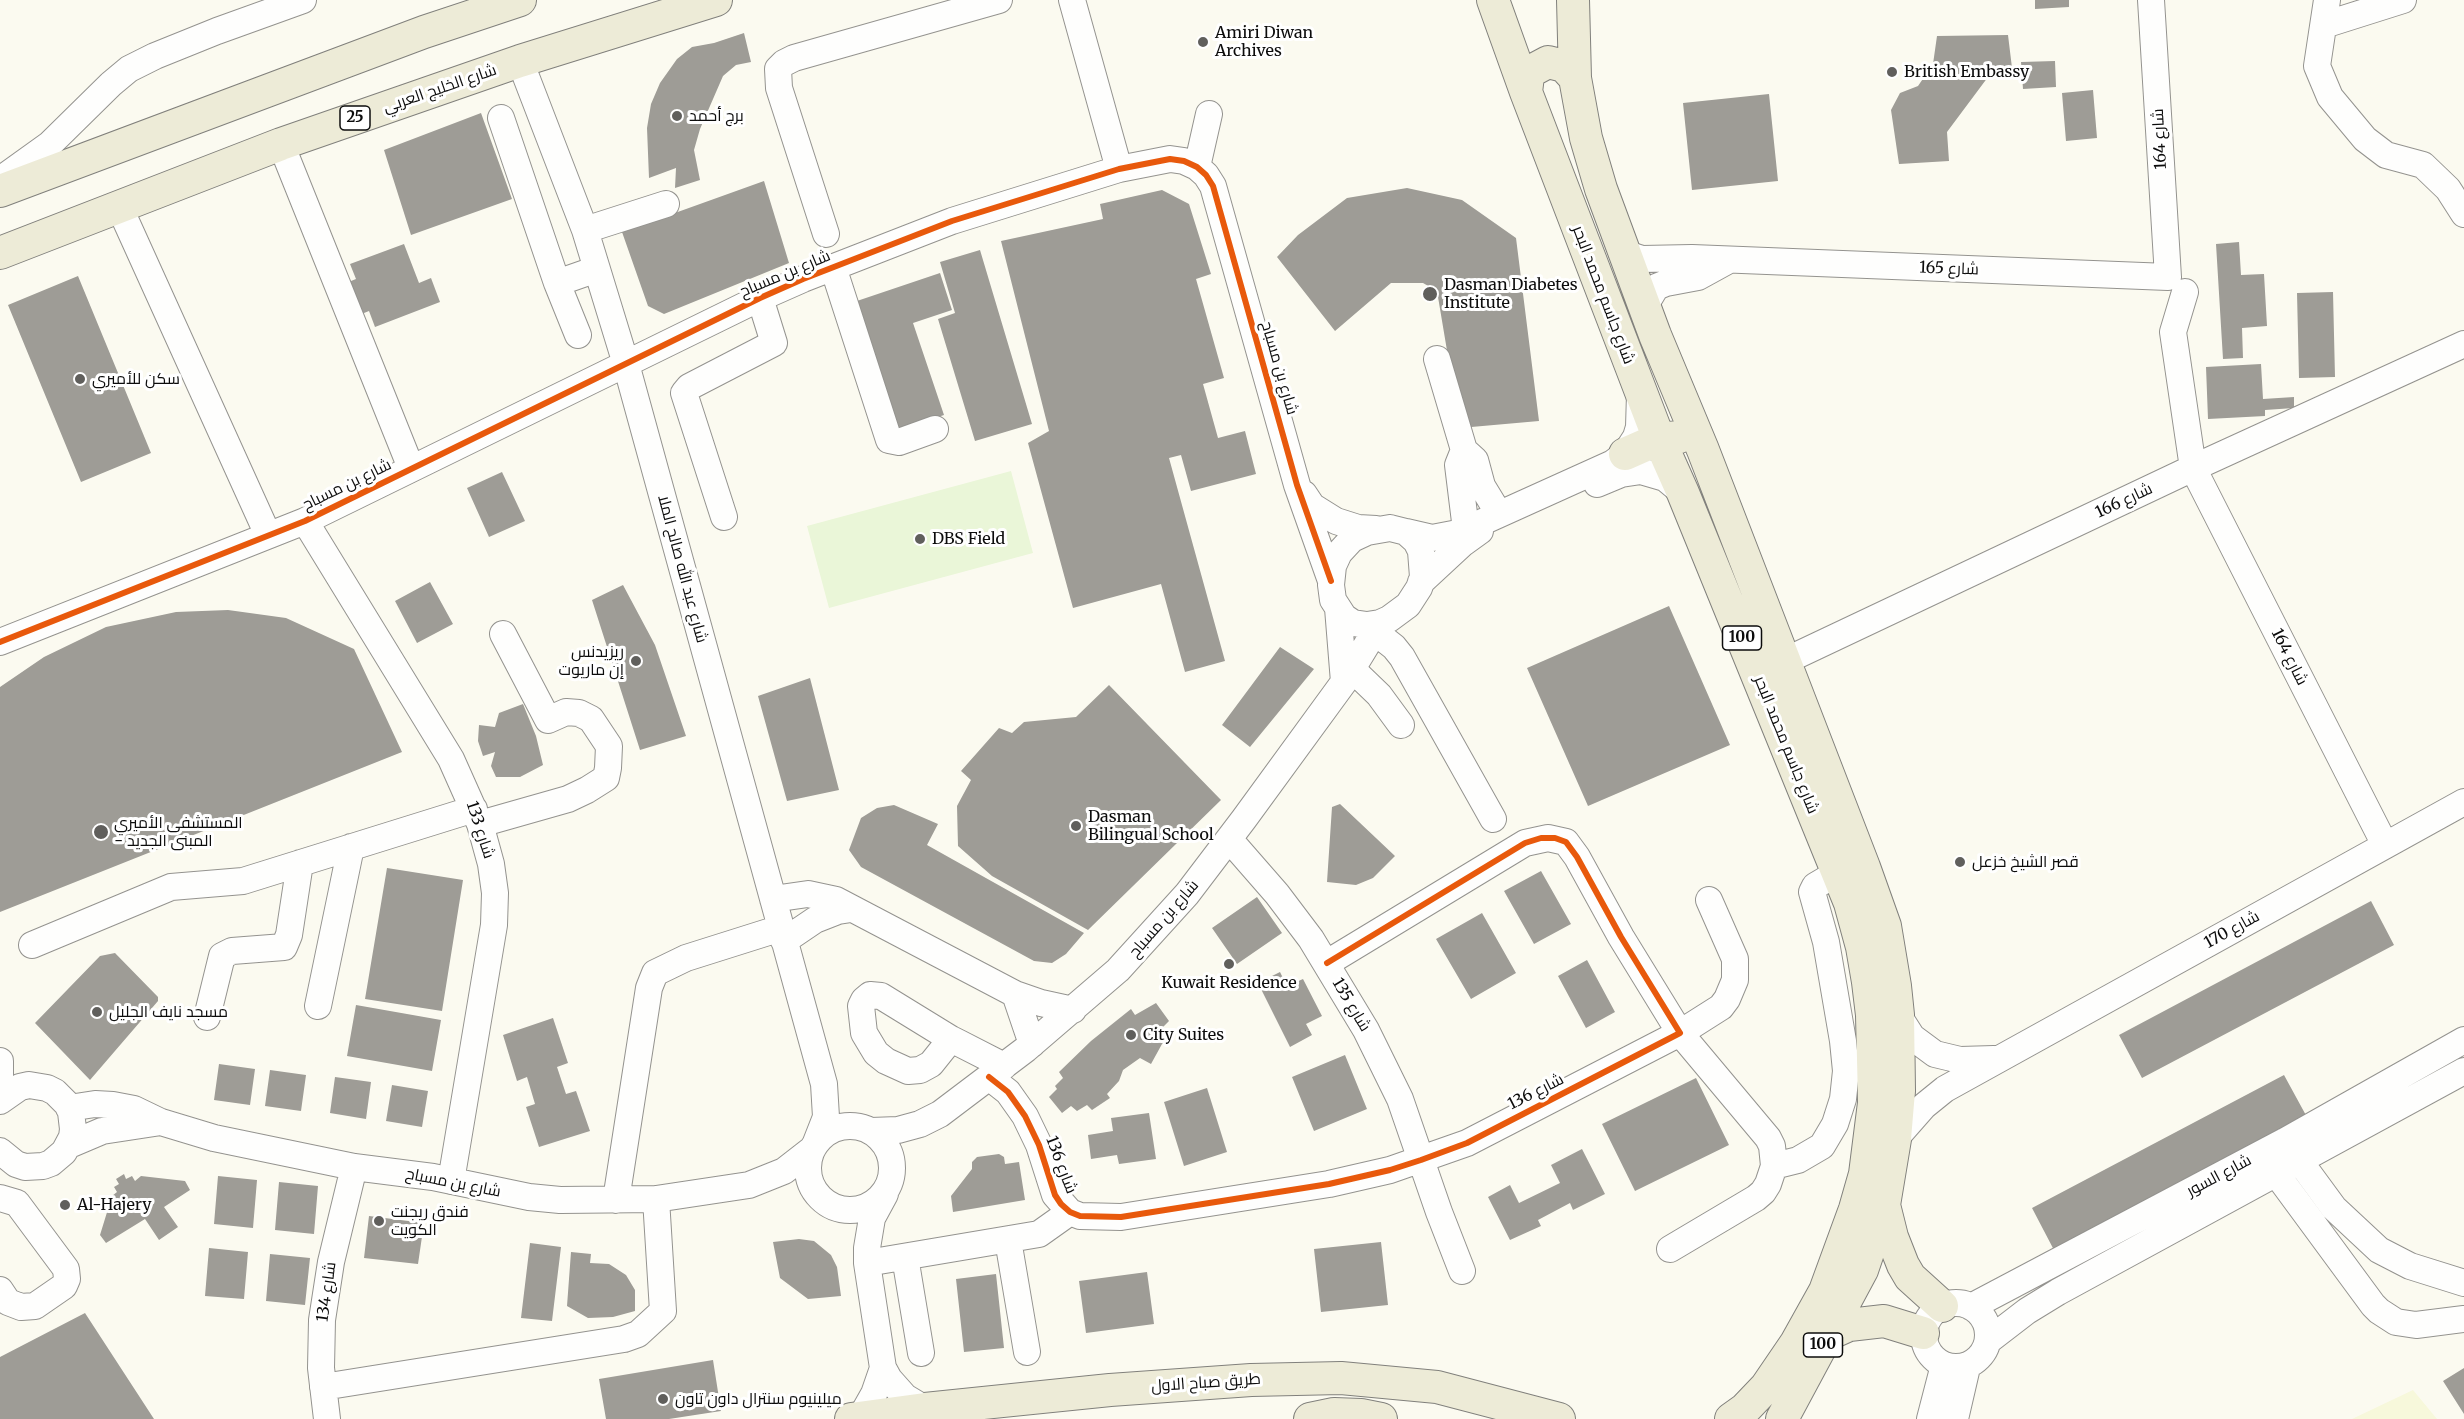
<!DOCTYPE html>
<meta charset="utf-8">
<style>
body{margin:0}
canvas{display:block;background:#fbfaf0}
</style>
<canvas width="2464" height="1419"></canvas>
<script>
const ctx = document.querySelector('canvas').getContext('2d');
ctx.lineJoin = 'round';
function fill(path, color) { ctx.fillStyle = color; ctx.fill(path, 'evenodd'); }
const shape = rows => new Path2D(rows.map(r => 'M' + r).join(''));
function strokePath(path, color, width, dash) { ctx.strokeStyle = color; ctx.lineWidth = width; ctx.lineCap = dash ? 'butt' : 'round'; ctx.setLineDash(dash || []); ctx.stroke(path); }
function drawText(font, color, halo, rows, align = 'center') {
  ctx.font = font + ' Merriweather,Cairo,serif'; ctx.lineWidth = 6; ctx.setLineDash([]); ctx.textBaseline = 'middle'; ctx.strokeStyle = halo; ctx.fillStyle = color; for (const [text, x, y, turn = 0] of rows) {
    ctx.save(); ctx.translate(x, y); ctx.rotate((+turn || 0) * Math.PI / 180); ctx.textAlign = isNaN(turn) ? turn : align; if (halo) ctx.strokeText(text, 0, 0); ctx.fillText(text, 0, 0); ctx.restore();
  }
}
fill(shape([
 [2413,1390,2437,1419,2352,1419]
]), '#f7f8db');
fill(shape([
 [1011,471,1033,553,829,608,807,526]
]), '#eaf6d8');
fill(shape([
 [2035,0,2069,0,2069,7,2035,9],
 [744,33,751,62,736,65,723,76,700,129,694,150,700,180,675,188,676,168,649,178,647,128,651,104,660,83,677,59,692,47,714,43],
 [2008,35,2013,76,1988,77,1947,132,1949,161,1899,164,1891,110,1900,93,1918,86,1933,64,1937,36],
 [2055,61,2056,87,2023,89,2021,62],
 [2093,90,2097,138,2066,141,2062,93],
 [1769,94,1778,181,1692,190,1683,103],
 [481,113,512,199,411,235,384,150],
 [764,181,789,263,664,314,648,306,622,232],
 [1407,188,1462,200,1516,238,1539,421,1460,428,1437,291,1423,283,1391,283,1335,331,1277,257,1298,235,1347,198],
 [1162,190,1189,204,1211,274,1196,279,1224,378,1203,384,1218,438,1245,431,1256,474,1191,491,1181,455,1169,458,1225,661,1185,672,1161,584,1073,608,1028,443,1049,431,1001,241,1103,219,1100,204],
 [2239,242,2241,275,2264,274,2267,326,2242,328,2243,358,2223,359,2216,244],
 [404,244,419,283,431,278,440,302,375,327,369,311,354,317,341,285,356,279,350,264],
 [980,250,1032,424,975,441,938,319,955,313,940,262],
 [940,273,952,310,913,323,944,415,895,431,851,303],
 [78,276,151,453,81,482,8,305],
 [2333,292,2335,377,2299,378,2297,293],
 [2261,364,2263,399,2294,397,2294,408,2265,410,2265,416,2208,419,2206,367],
 [502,472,525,521,489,537,467,488],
 [430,582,453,624,417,643,395,601],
 [623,585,655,645,686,736,640,750,592,600],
 [1669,606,1730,745,1588,806,1527,668],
 [228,610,286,618,354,649,402,752,0,912,0,687,44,657,106,627,176,612],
 [1280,647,1314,669,1250,747,1222,725],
 [810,678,839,790,787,801,758,696],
 [1109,685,1221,800,1088,930,992,876,958,846,957,806,971,780,961,771,999,728,1012,733,1024,722,1076,717],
 [523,704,536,736,543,765,520,777,496,777,491,766,495,752,483,756,478,741,479,725,495,727,499,713],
 [1340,804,1395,856,1373,878,1356,885,1327,882,1332,807],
 [894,805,938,824,927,845,1084,933,1066,954,1052,963,1034,961,861,867,849,850,861,818,877,808],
 [387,868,463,880,442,1011,365,999],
 [1541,871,1571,924,1534,944,1504,891],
 [1257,897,1282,933,1237,964,1212,928],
 [2371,901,2394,945,2142,1078,2119,1035],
 [1482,913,1516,973,1471,999,1436,939],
 [115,953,158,997,158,1001,90,1080,35,1023,100,956],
 [1587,960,1615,1012,1586,1028,1558,976],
 [1280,972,1287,986,1303,979,1322,1016,1306,1024,1312,1035,1290,1047,1258,983],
 [1156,1003,1169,1021,1163,1027,1170,1036,1162,1044,1151,1064,1140,1058,1123,1070,1119,1081,1107,1094,1110,1098,1092,1110,1087,1105,1077,1111,1071,1106,1062,1113,1049,1097,1057,1089,1055,1086,1063,1078,1059,1072,1091,1041,1131,1009,1135,1015],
 [356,1005,441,1020,432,1071,347,1056],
 [553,1018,568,1063,557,1067,566,1094,576,1091,590,1131,539,1147,526,1107,535,1104,527,1077,517,1081,503,1035],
 [1345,1055,1367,1109,1314,1131,1292,1077],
 [219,1064,255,1069,250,1105,214,1100],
 [270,1070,306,1075,301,1111,265,1106],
 [2284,1075,2308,1119,2055,1252,2032,1208],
 [335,1077,371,1082,366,1119,330,1113],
 [1696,1078,1729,1145,1635,1191,1602,1124],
 [392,1085,428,1091,422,1127,386,1121],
 [1207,1088,1227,1152,1184,1166,1164,1102],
 [1149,1113,1156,1159,1119,1164,1117,1155,1091,1159,1088,1135,1113,1131,1111,1118],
 [1582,1149,1605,1194,1573,1210,1570,1203,1538,1220,1541,1226,1510,1240,1488,1197,1510,1185,1519,1203,1560,1183,1551,1165],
 [999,1154,1004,1157,1005,1164,1019,1162,1025,1200,953,1212,951,1196,972,1169,972,1162,977,1157],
 [124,1174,126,1179,132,1176,135,1181,141,1176,185,1181,190,1190,164,1207,178,1227,159,1240,145,1219,106,1243,100,1235,112,1196,117,1192,114,1187,119,1184,116,1179],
 [218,1176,257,1180,253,1228,214,1224],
 [279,1182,318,1186,314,1234,275,1230],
 [369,1216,424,1223,418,1264,364,1258],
 [799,1239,814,1241,831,1255,837,1267,841,1296,808,1299,780,1278,773,1242],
 [1381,1242,1388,1305,1321,1312,1314,1249],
 [530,1243,561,1247,552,1321,521,1318],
 [209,1248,248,1252,244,1299,205,1296],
 [571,1252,591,1254,590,1263,609,1264,626,1275,635,1290,635,1311,613,1317,588,1318,567,1306],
 [270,1254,310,1258,305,1305,266,1301],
 [1147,1272,1154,1324,1086,1333,1079,1281],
 [996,1274,1004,1348,964,1352,956,1279],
 [85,1313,154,1419,0,1419,0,1357],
 [713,1360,721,1411,669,1419,606,1419,599,1379],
 [2464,1368,2464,1414,2443,1381]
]), '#9e9c96');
const minor = shape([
 [1072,0,1119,169],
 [2327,0,2317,66,2330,97,2365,139,2386,155,2423,165,2448,189,2464,214],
 [2324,25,2403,0],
 [520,61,585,230,626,364,824,1084,826,1117,815,1145],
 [501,118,557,283,578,335],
 [281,144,411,468],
 [1197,167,1209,114],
 [0,180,50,144,111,84,129,69,155,56,217,31,303,0],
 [119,206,268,535],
 [585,230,666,204],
 [826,234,779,88,778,69,784,63,794,58,999,0],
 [1624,253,1642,259,1692,258,2168,277,2151,0],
 [833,267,889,440,899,442,935,429],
 [557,283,597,269],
 [2185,292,2173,332,2193,468,2385,845],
 [1644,307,1656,287,1666,283,1698,277,1729,260],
 [1437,359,1464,450,1475,460,1482,486,1499,514],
 [1464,450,1458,465,1466,530],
 [1597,484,1621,474,1641,471,1665,478,1683,493],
 [1304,494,1312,506,1336,521,1358,528,1376,529],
 [724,517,684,393,689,387,774,343,760,298],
 [305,521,451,759,480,824,491,864,495,893,494,925,451,1181],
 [1390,528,1406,532,1416,541,1421,551,1423,577,1419,588,1408,605,1389,619,1380,623,1367,625,1353,623,1344,617,1333,600,1331,585,1333,566,1339,553,1352,539,1367,532,1390,528],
 [1406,532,1432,538,1458,533,1613,463,1625,454,1636,437,1639,427,1640,394],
 [1421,582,1462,544,1480,531],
 [1338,608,1344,682],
 [1375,632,1394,647,1402,657,1493,819],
 [0,642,305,521,760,298,803,279,952,221,1119,169,1170,159,1184,161,1197,167,1206,175,1213,186,1297,485,1331,581],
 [1785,661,2193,468,2464,344],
 [1352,669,1379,695,1401,725],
 [480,824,568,799,587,790,606,778,608,768,609,746,591,719,579,713,566,712,548,720,503,634],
 [1229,839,1277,894,1311,939,1366,1030,1400,1099,1439,1212,1462,1271],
 [773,899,808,894,836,900,1015,994,1041,1003,1073,1010],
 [784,941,815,920,838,911,851,909],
 [32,945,171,887,243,881,474,809],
 [1327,963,1525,843,1548,838,1566,842,1577,857,1621,937,1680,1033,1768,1138,1772,1146,1774,1166,1768,1184,1763,1192,1756,1198,1670,1249],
 [1015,994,1032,1044],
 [318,1006,351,847],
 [1898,1015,1912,1037,1935,1054,1960,1060,1994,1059],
 [207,1017,222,956,232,951,284,947,289,935,300,863],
 [951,1039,931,1064,920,1070,908,1071,886,1061,876,1053,864,1033,861,1006,864,1000,870,995,881,996,951,1039,959,1043,1004,1066],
 [0,1061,0,1082],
 [989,1077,1008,1092,1025,1116,1039,1145,1055,1195,1070,1212,1080,1216,1121,1217,1329,1184,1390,1170,1467,1143,1680,1033,1721,1007,1727,999,1735,980,1735,959,1709,900],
 [0,1101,20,1087,29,1085,47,1088,55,1092,67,1104,71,1112,73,1129,72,1137,64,1152,51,1163,43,1166,25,1167,16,1164,0,1151],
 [69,1108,95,1104,113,1105,134,1109,161,1122,214,1138,354,1167,433,1177,529,1197,560,1200,656,1199,749,1185,784,1171,811,1150],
 '808 1168a42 42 0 1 1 84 0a42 42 0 1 1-84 0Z',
 [871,1131,898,1130,920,1124,940,1114,1026,1049,1118,970,1187,894,1244,819,1344,682,1380,623],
 [1895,1139,1924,1106,1945,1089,2464,802],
 [69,1145,102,1131,161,1122],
 [2290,1148,2334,1208,2379,1250,2410,1266,2464,1283],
 [2267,1161,2373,1305,2379,1311,2396,1322,2416,1325,2464,1319],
 [1774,1166,1798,1160,1822,1146,1835,1124,1843,1099,1846,1071,1843,1041,1826,942,1812,892,1815,886,1837,873],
 [885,1194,872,1218,867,1248,867,1263,883,1368,889,1379,905,1397,925,1409],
 [0,1198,17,1203,66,1269,67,1279,64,1286,35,1306,21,1307,8,1302,0,1290],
 [616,1200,649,988,655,973,686,958,781,928],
 [1008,1240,1027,1352],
 [905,1257,921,1353],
 [867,1263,1039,1234,1070,1212],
 '1924 1335a32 32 0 1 1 64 0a32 32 0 1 1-64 0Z',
 [1971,1307,2285,1141,2464,1040],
 [1988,1341,2027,1311,2058,1292,2464,1071],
 [323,1387,624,1339,638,1334,663,1311,656,1199],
 [861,1417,874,1394,883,1368],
 [327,1419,321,1368,322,1320,331,1262,354,1167],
 [1930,1419,1944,1365],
 [1955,1419,1967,1367]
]);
const major = shape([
 [1493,0,1526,92,1659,439,1683,493,1850,903,1862,947,1868,982,1872,1015,1874,1103,1865,1174,1855,1209,1825,1291,1796,1343,1766,1387,1745,1409,1731,1419],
 [1573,0,1575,78,1586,138,1601,189,1655,335,1703,450,1864,867,1885,926,1895,986,1898,1015,1899,1091,1895,1139,1884,1205,1862,1270,1782,1419],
 [1526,92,1528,76,1533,70,1548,62,1564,66,1575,78],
 [0,191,424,32,520,0],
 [0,253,281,144,520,61,716,0],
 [1625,454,1659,439,1679,437],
 [1884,1205,1892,1237,1903,1265,1910,1277,1942,1306],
 [1829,1334,1849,1325,1884,1321,1923,1333],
 [851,1419,925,1409,1110,1390,1251,1380,1341,1378,1437,1387,1559,1419],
 [1310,1419,1334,1414,1361,1415,1381,1419]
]);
strokePath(minor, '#94938f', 28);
strokePath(major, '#81807c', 34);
strokePath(minor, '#fefefd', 26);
strokePath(major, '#edebd7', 32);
strokePath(shape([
 [0,642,305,521,760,298,803,279,952,221,1119,169,1170,159,1184,161,1197,167,1206,175,1213,186,1297,485,1331,581],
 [989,1077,1008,1092,1025,1116,1039,1145,1055,1195,1061,1204,1070,1212,1080,1216,1121,1217,1329,1184,1390,1170,1421,1160,1467,1143,1680,1033,1621,937,1577,857,1566,842,1555,838,1541,838,1525,843,1327,963]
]), '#e8590c', 6);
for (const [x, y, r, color] of [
 [1203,42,6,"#605f5c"],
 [1892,72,6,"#605f5c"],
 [677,116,6,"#605f5c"],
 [1430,294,8,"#605f5c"],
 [80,379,6,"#605f5c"],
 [920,539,6,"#605f5c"],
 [636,661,6,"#605f5c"],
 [1076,826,6,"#605f5c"],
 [101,832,8,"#605f5c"],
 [1960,862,6,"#605f5c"],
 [1229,964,6,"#605f5c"],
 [97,1012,6,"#605f5c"],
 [1131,1035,6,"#605f5c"],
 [65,1205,6,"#605f5c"],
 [379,1221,6,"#605f5c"],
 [663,1399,6,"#605f5c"]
]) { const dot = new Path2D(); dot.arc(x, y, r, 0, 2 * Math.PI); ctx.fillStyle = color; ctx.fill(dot); strokePath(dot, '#fff', 2); }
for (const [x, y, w] of [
 [355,118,30],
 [1742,638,39],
 [1823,1345,39]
]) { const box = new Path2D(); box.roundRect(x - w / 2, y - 12, w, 24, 4.5); ctx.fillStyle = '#fff'; ctx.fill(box); strokePath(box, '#0c0c0c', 1.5); }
drawText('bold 15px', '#0c0c0c', null, [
 ["25",355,118],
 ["100",1742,638],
 ["100",1823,1345]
]);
drawText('16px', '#0c0c0c', '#fff', [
 ["Amiri Diwan",1215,33],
 ["Archives",1215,51],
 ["British Embassy",1904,72],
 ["برج أحمد",689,116],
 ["Dasman Diabetes",1444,285],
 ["Institute",1444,303],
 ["سكن للأميري",92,379],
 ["DBS Field",932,539],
 ["ريزيدنس",624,652,"right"],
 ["إن ماريوت",624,670,"right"],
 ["Dasman",1088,817],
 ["Bilingual School",1088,835],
 ["المستشفى الأميري",114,823],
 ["- المبنى الجديد",114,841],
 ["قصر الشيخ خزعل",1972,862],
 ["Kuwait Residence",1229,983,"center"],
 ["مسجد نايف الجليل",109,1012],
 ["City Suites",1143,1035],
 ["Al-Hajery",77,1205],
 ["فندق ريجنت",391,1212],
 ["الكويت",391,1230],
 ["ميلينيوم سنترال داون تاون",675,1399]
], 'left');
drawText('16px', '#0c0c0c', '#fff', [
 ["شارع الخليج العربي",440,89,-19],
 ["شارع 164",2160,139,-93],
 ["شارع 165",1949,269,2],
 ["شارع بن مسباح",785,274,-23],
 ["شارع جاسم محمد البحر",1603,295,69],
 ["شارع بن مسباح",1279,368,74],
 ["شارع بن مسباح",347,485,-26],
 ["شارع 166",2124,501,-25],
 ["شارع عبد الله صالح الملا",682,569,75],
 ["شارع 164",2289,657,63],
 ["شارع جاسم محمد البحر",1786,745,68],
 ["شارع 133",480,830,72],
 ["شارع بن مسباح",1164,919,-49],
 ["شارع 170",2232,930,-29],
 ["شارع 135",1351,1005,59],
 ["شارع 136",1536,1092,-27],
 ["شارع 136",1061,1165,69],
 ["شارع السور",2219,1176,-28],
 ["شارع بن مسباح",453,1183,11],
 ["شارع 134",327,1292,-82],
 ["طريق صباح الاول",1206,1383,-4]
]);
</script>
